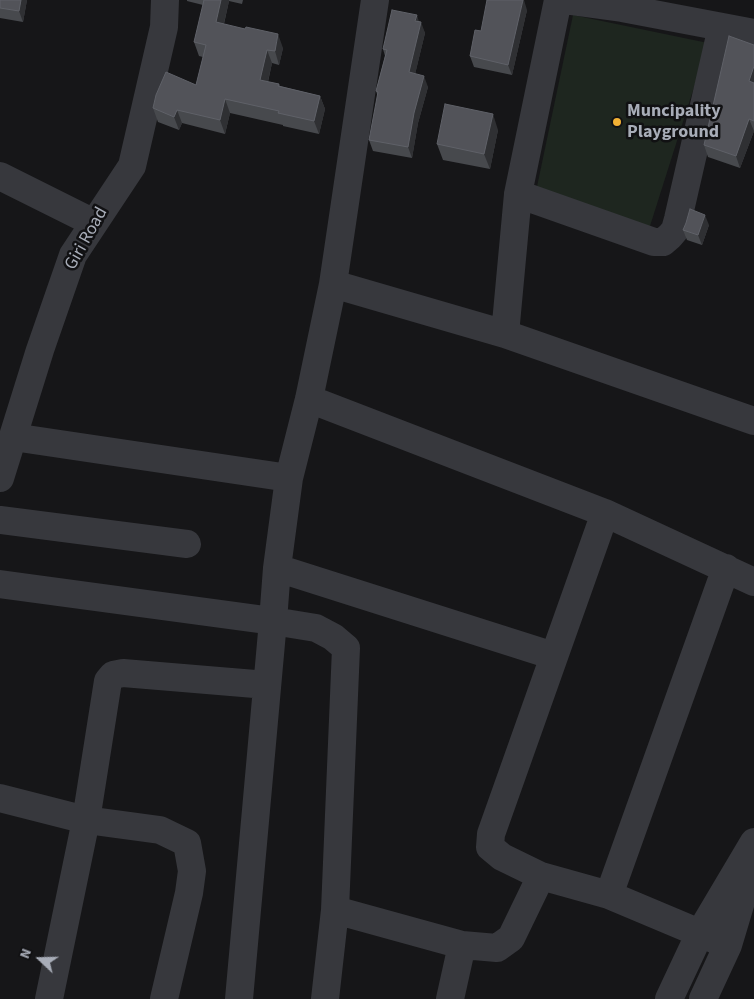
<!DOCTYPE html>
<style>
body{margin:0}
#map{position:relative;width:754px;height:999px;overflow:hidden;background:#161618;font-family:"Source Sans 3",sans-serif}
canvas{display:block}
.north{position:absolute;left:15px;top:934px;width:50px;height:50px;-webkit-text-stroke:4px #111113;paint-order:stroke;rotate:291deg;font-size:14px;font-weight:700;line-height:20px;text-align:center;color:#a8adb8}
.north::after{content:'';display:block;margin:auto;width:18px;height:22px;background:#a8adb8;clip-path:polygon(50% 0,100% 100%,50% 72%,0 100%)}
</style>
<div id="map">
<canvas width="754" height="999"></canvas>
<div class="north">N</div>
</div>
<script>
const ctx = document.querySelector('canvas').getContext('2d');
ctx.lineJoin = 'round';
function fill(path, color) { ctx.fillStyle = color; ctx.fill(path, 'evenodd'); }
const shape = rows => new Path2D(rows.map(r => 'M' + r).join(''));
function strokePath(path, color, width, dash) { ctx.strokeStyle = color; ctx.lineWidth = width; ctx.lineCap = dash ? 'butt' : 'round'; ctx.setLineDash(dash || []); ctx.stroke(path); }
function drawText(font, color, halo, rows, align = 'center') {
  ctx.font = font + ' "Source Sans 3",sans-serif'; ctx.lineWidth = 5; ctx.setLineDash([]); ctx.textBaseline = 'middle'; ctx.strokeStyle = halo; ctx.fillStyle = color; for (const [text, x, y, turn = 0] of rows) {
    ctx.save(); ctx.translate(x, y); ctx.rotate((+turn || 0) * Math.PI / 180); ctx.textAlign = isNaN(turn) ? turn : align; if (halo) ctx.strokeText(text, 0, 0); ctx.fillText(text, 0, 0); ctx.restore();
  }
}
fill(shape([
 [573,15,708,43,650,226,534,201]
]), '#1e261f');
strokePath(shape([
 [563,0,622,8,754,33],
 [0,176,94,223],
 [518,194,654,242,663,242,670,236,675,230,678,219,722,27],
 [333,284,505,334,754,421],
 [505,334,518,194,558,0],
 [309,399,605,513,754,582],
 [13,437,289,478],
 [0,478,40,350,73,255,132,166,164,27,165,0],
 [605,513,491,834,490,847,502,857,541,876,609,895,726,568],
 [0,520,187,544],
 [277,568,554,656],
 [0,584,273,621,316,628,333,637,346,648,335,910,325,999],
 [0,798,86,820,160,830,187,843,192,871,189,893,164,999],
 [609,895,716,940],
 [335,910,462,945,497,948,511,938,541,876],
 [49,999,86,820,108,681,113,675,123,673,267,685],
 [239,999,273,621,277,568,289,478,309,399,333,284,375,0],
 [450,999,462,945],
 [669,999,700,933,754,842],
 [703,999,728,945,746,885,754,875]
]), '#37383d', 28);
fill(shape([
 [0,0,27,0,23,22,0,18],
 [187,0,243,0,242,4,229,1,224,24,283,48,279,65,272,63,268,82,279,84,280,86,320,96,325,109,319,134,283,126,283,125,230,113,225,134,182,123,179,130,158,122,153,108,196,85,203,57,199,56,194,42,203,5,187,1],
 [527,10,512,75,474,67,470,56,481,31],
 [419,21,425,33,415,74,428,87,418,123,412,158,373,151,369,140,378,97,376,91,385,56,383,49],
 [754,45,754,131,740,168,708,157,704,145],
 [498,130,490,169,443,160,437,144],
 [709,225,702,245,687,240,683,230]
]), '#47494d');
fill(shape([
 [21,0,27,0,23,22,19,11],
 [221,0,229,0,229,1,221,36,216,22],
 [523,0,524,0,527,10,512,75,508,65],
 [417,15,420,25,421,22,425,33,413,83,409,72,415,21],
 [278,34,283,48,279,65,275,51],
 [267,50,272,63,265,94,260,80],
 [754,66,754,92,749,81],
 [424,76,428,87,418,123,412,158,408,147,414,113],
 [320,96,325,109,319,134,314,121],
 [225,99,230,113,225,134,220,120],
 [177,110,182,123,179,130,174,117],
 [493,114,498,130,490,169,484,154],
 [749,119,754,131,740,168,736,156],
 [705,215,709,225,702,245,698,235]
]), '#2f3033');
const building = shape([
 [0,0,21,0,19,11,0,8,0,0],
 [204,0,221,0,216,22,245,29,246,27,278,34,275,51,267,50,260,80,279,84,278,86,320,96,314,121,278,113,279,111,225,99,220,120,177,110,174,117,153,108,156,95,166,72,196,85,206,45,194,42,204,0],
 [487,0,523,0,508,65,470,56,475,30,481,31,487,0],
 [392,10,417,15,415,21,421,22,409,72,424,76,414,113,408,147,369,140,378,92,376,91,387,50,383,49,392,10],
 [729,36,754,45,754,66,749,81,754,83,754,121,749,119,736,156,704,145,729,36],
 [445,104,493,114,484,154,437,144,445,104],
 [690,209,705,215,698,235,683,230,686,223,690,209]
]);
fill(building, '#525359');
strokePath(building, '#5f6168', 1);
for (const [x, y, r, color] of [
 [617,122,5,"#f2b134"]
]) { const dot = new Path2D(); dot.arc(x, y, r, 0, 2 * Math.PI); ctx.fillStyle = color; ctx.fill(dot); strokePath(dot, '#111113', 2); }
drawText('bold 18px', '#a8adb8', '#111113', [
 ["Muncipality",627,112],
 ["Playground",627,133]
], 'left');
drawText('18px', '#a8adb8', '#111113', [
 ["Giri Road",87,239,-61]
]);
</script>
